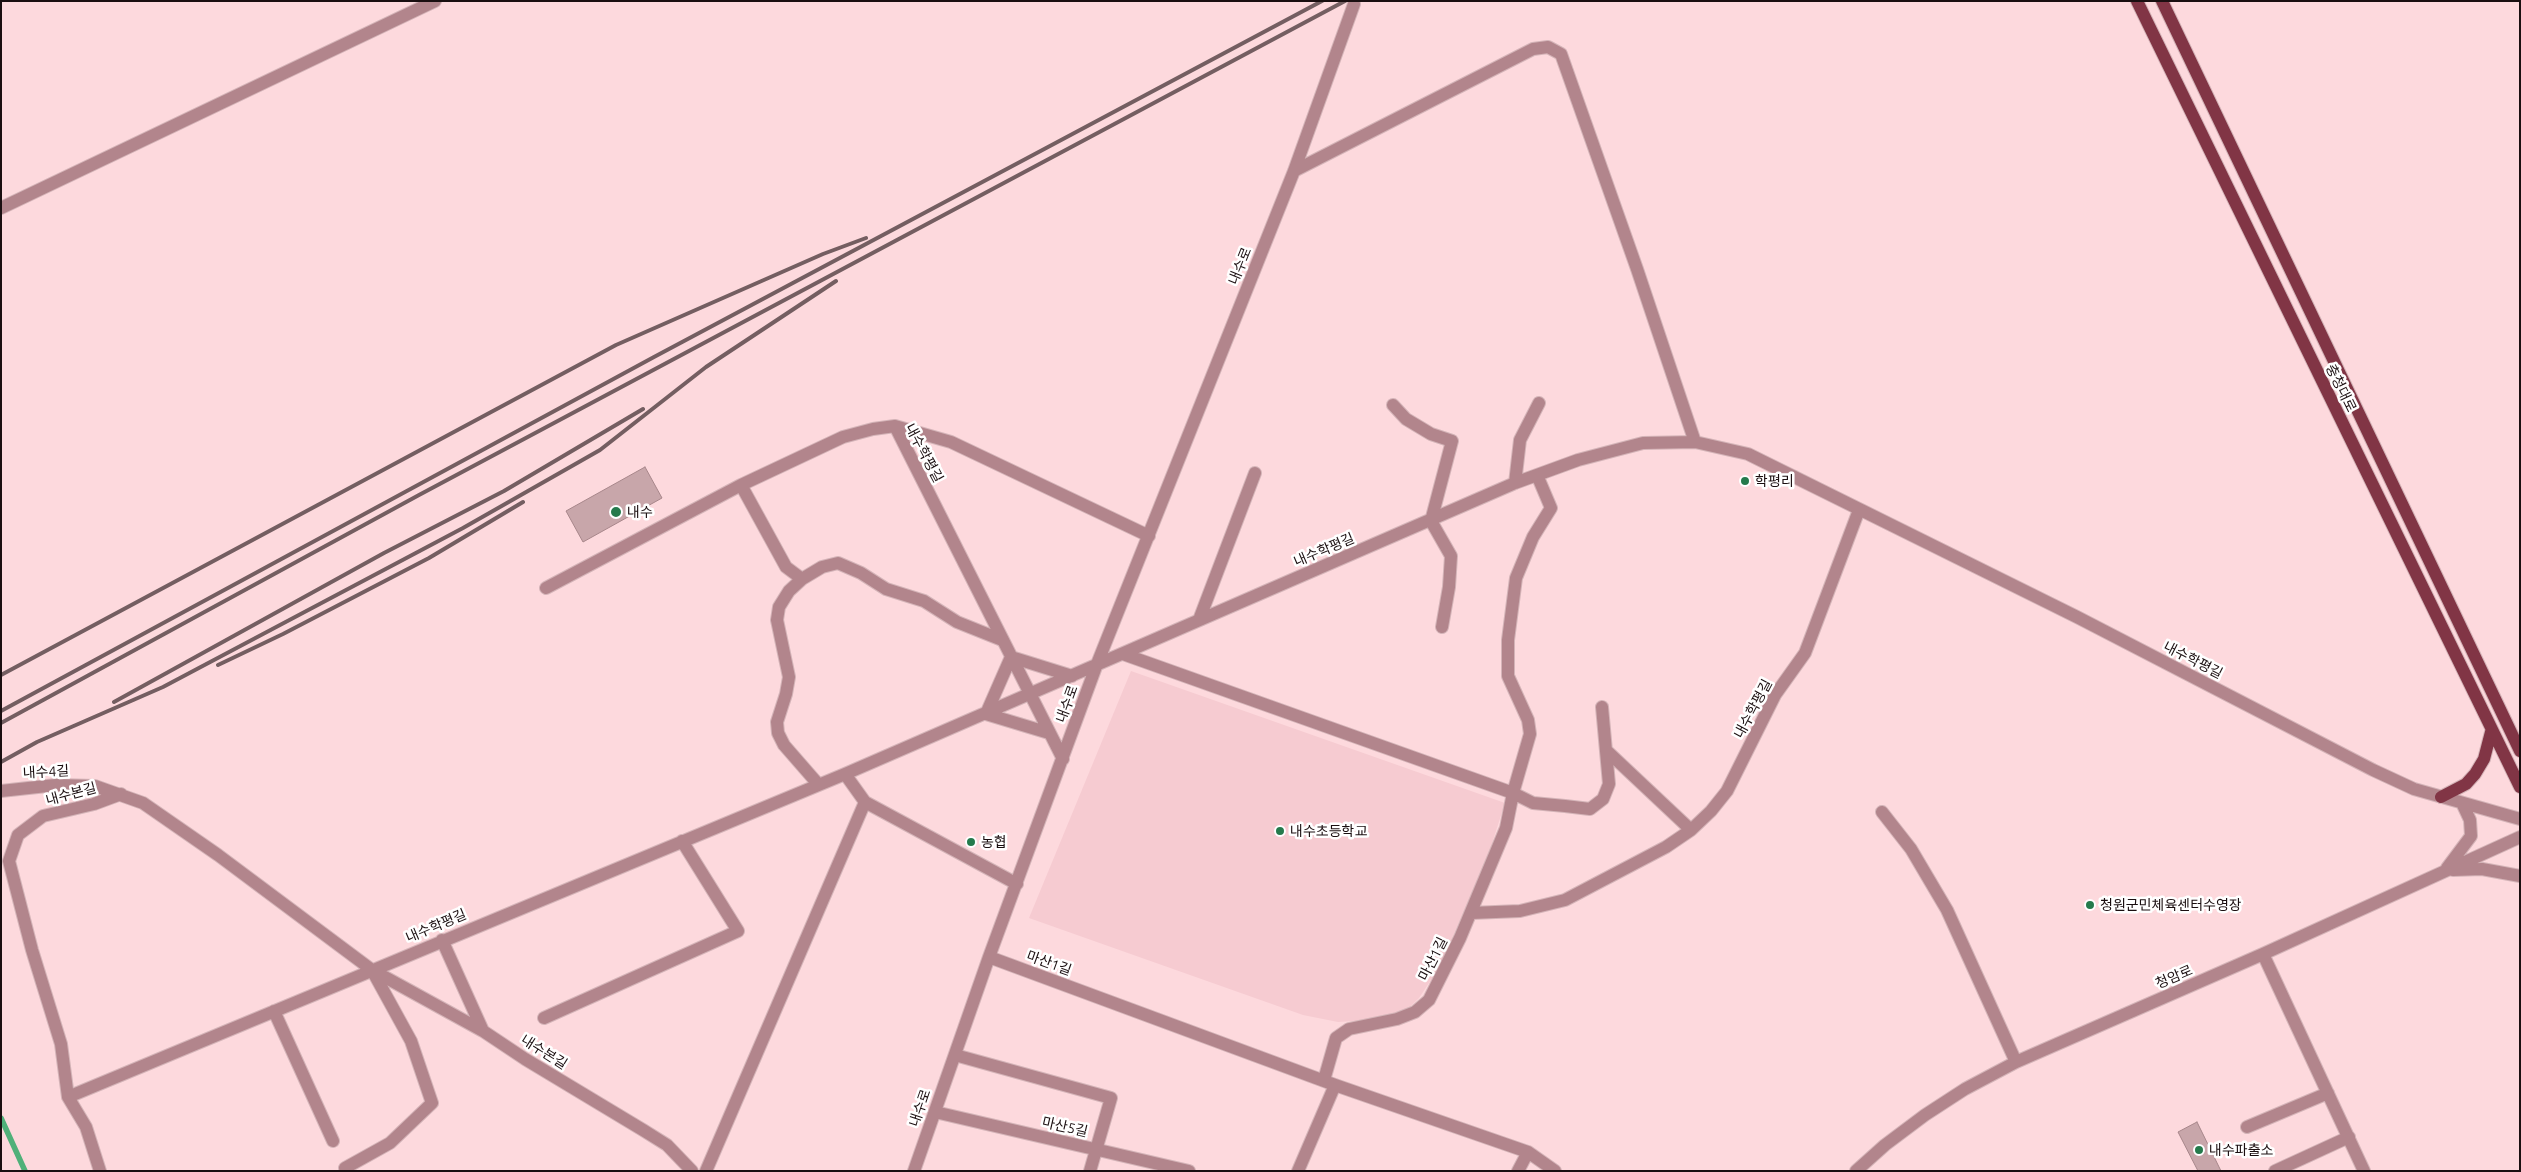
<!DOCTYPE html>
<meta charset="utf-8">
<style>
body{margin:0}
#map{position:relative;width:2521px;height:1172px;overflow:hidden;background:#fdd9dd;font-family:Ubuntu,sans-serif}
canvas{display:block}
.frame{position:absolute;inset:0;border:2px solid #1a0e10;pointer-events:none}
</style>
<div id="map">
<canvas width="2521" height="1172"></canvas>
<div class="frame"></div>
</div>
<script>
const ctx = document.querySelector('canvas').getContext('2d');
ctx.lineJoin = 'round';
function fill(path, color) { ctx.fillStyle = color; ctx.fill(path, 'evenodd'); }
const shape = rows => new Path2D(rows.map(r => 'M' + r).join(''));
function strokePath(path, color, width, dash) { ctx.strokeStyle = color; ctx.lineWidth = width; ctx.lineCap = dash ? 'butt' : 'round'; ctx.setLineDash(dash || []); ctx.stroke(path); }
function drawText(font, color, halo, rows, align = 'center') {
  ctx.font = font + ' Ubuntu,"Noto Sans KR",sans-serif'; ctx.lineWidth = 5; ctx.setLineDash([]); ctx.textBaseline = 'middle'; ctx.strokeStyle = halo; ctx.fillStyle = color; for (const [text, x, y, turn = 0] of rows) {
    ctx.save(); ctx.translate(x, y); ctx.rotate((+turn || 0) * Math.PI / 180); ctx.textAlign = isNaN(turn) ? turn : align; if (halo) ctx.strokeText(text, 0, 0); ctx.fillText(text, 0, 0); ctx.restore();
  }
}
fill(shape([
 [1131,671,1505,803,1487,859,1439,968,1419,998,1404,1013,1370,1020,1338,1022,1303,1015,1029,918]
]), '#f6cbd1');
strokePath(shape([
 [1,1118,25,1171]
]), '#50b079', 5.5);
const building = shape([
 [645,467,662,498,583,542,566,511,645,467],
 [2197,1122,2221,1171,2198,1171,2178,1132,2197,1122]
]);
fill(building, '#c8a6aa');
strokePath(building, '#a7868a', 1);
const minor = shape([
 [1294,171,1533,49,1548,47,1561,54,1637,269,1695,442],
 [1,208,435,1],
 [1393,405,1406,419,1431,434,1452,441,1431,521,1451,556,1449,587,1442,627],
 [895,426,951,442,1149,536],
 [1515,483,1520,440,1539,403],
 [741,485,786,567,802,579],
 [546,588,741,485,843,437,873,429,895,426,1063,759],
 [1199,620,1255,473],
 [1123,654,1513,793,1533,803,1565,806,1590,809,1603,799,1609,784,1602,707],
 [1049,733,986,714,1011,657,1072,676],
 [1607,751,1691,830],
 [845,774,865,802,1017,884],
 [818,784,784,745,778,733,777,722,786,694,789,677,777,620,779,607,789,591,802,579,822,567,838,563,861,573,886,589,924,601,957,622,1002,640],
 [1,791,56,785,95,786,143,803,218,855,372,970,483,1031,525,1059,643,1130,667,1145,692,1171],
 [1882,812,1911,849,1947,910,2016,1062],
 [2447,868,2471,836,2470,820,2462,803],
 [2453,870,2482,869,2520,876],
 [1471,913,1520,911,1565,900,1666,847,1691,830,1711,811,1727,791,1775,695,1805,653,1859,510],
 [442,940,483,1031],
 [2263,954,2364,1171],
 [989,957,1335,1085,1528,1152,1555,1171],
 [274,1011,333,1141],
 [544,1018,738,931,682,841],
 [955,1055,1111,1098,1090,1171],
 [1324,1080,1336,1038,1349,1029,1397,1019,1415,1012,1429,1000,1460,938,1506,828,1513,793,1530,734,1528,720,1508,676,1508,640,1516,578,1533,537,1551,508,1537,475],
 [68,1097,845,774,1515,483,1578,460,1643,443,1695,442,1748,454,2077,617,2373,770,2414,789,2520,819],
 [935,1112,1189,1171],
 [2247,1127,2328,1093],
 [345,1168,390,1143,432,1103,411,1041,372,970],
 [100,1171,86,1127,68,1097,61,1044,32,950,9,861,18,835,43,816,94,804,121,794],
 [706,1171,865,802],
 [914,1171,989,957,1097,664,1294,171,1354,4],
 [1298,1171,1335,1085],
 [1518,1171,1528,1152],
 [1856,1171,1885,1145,1925,1115,1965,1089,2016,1062,2263,954,2520,837],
 [2275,1171,2349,1137]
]);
const major = shape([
 [2137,1,2520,787],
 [2162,1,2520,751],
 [2441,797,2466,784,2475,774,2484,759,2491,732]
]);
strokePath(minor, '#d4b4b8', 14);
strokePath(major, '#d4b4b8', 14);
strokePath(minor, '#b2858c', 12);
strokePath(major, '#813545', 12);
strokePath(shape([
 [218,665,283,634,429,558,523,502],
 [1,675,616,345,823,254,866,238],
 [114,702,384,553,504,491,643,409],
 [1,711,654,357,1322,1],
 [1,723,419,495,1345,1],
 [1,762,37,742,163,687,463,528,600,450,706,367,836,281]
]), '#745e61', 4);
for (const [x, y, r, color] of [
 [1745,481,5,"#257a4c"],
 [616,512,6,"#257a4c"],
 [1280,831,5,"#257a4c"],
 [971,842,5,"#257a4c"],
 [2090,905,5,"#257a4c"],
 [2199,1150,5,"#257a4c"]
]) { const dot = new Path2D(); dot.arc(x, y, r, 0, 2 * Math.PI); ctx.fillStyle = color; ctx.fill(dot); strokePath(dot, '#fff', 2); }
drawText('14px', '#1a0e10', '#fff', [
 ["내수로",1240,266,-68],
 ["충청대로",2341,388,64],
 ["내수학평길",924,453,62],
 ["내수학평길",1324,550,-23],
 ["내수학평길",2193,660,27],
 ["내수로",1067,704,-70],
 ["내수학평길",1753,709,-62],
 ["내수4길",46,772,-3],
 ["내수본길",71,794,-15],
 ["내수학평길",436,926,-23],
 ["마산1길",1433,959,-63],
 ["마산1길",1049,963,20],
 ["청암로",2174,977,-23],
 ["내수본길",544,1052,32],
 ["내수로",920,1108,-71],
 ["마산5길",1065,1127,13]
]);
drawText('14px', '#1a0e10', '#fff', [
 ["학평리",1755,481],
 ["내수",627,512],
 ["내수초등학교",1290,831],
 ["농협",981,842],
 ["청원군민체육센터수영장",2100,905],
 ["내수파출소",2209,1150]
], 'left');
</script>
